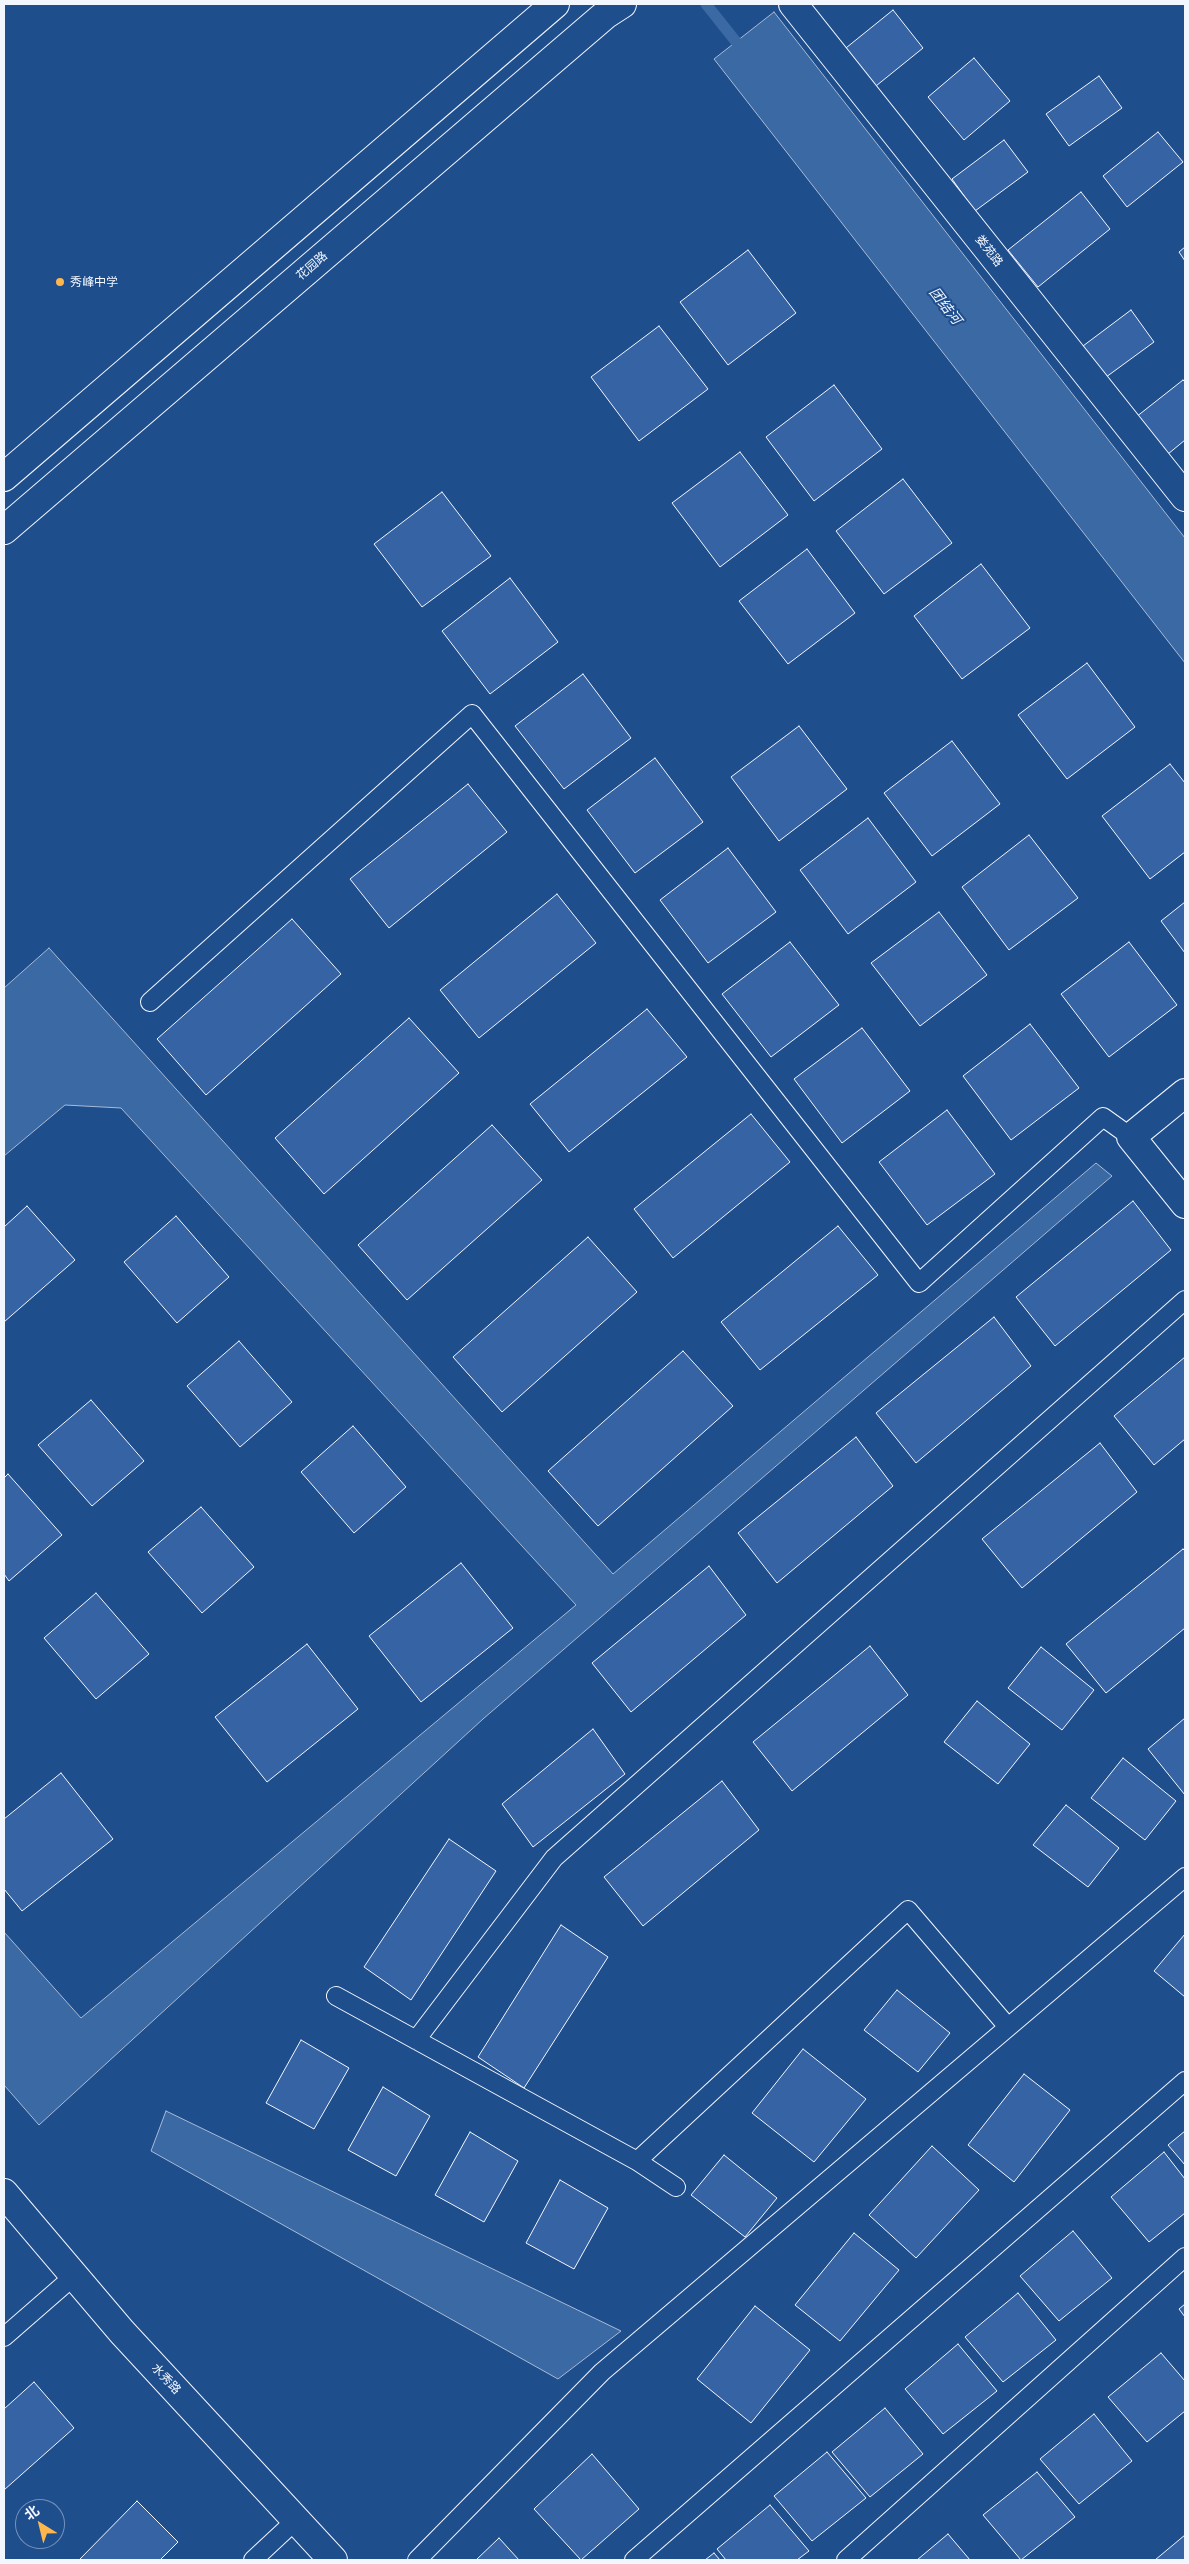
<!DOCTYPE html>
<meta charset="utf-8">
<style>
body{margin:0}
#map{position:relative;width:1189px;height:2564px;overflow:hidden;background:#1f4e8c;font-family:"Public Sans","Noto Sans SC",sans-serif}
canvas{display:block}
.frame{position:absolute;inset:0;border:5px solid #f2f6ff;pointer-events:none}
.north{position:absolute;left:15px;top:2499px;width:50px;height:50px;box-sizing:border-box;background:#1f4e8c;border:1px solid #7391ba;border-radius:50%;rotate:324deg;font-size:14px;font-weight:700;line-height:20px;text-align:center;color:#f2f6ff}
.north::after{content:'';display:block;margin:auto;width:18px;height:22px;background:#ffb74d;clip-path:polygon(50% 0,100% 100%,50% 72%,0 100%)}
</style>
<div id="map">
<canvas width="1189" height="2564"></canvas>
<div class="frame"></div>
<div class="north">北</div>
</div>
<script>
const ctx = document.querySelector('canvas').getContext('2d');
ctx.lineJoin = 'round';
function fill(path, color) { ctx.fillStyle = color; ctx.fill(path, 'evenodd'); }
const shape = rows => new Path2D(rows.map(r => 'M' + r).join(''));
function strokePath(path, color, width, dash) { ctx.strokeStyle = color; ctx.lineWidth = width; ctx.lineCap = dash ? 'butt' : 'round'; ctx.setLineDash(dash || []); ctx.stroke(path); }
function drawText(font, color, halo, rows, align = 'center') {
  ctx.font = font + ' "Public Sans","Noto Sans SC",sans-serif'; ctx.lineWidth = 4; ctx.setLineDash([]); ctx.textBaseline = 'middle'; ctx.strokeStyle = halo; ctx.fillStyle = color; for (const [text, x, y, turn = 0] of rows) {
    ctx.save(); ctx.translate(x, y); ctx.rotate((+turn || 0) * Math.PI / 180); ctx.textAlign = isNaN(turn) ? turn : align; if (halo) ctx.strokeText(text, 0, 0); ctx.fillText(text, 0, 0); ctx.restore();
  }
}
const water = shape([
 [774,12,1185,538,1185,663,714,59,774,12],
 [49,948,613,1574,1096,1163,1112,1176,483,1719,39,2125,4,2085,4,1932,81,2018,576,1605,121,1108,65,1105,4,1156,4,988,49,948],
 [166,2111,621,2331,558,2379,151,2151,166,2111]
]);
fill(water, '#3b69a3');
strokePath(water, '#a8bbd7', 1);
strokePath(shape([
 [706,4,745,53]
]), '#3b69a3', 11);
const building = shape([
 [893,10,923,48,871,90,841,52,893,10],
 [974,58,1010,101,964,140,928,97,974,58],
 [1099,76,1122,108,1069,146,1046,114,1099,76],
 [1158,132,1183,162,1127,207,1103,176,1158,132],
 [1004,140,1028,172,975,211,952,179,1004,140],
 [1081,192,1110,229,1038,287,1008,250,1081,192],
 [1185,247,1185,261,1179,252,1185,247],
 [748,250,796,313,728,365,680,302,748,250],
 [1131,310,1154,342,1102,380,1079,349,1131,310],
 [659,326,708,389,639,441,591,377,659,326],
 [1183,380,1185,382,1185,440,1162,459,1131,421,1183,380],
 [834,385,882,449,814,501,766,437,834,385],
 [740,452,788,515,720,567,672,503,740,452],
 [903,479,952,543,884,594,836,531,903,479],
 [442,492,491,556,422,607,374,544,442,492],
 [807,549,855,613,788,664,739,601,807,549],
 [981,564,1030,628,962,679,914,616,981,564],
 [510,578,558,642,490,694,442,631,510,578],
 [1087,663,1135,727,1067,779,1018,715,1087,663],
 [583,674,631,738,564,789,515,726,583,674],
 [799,726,847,789,779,841,731,777,799,726],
 [952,741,1000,804,932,856,884,793,952,741],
 [655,758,703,822,635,873,587,810,655,758],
 [1170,764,1185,783,1185,852,1150,879,1102,816,1170,764],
 [468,784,507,832,389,928,350,879,468,784],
 [868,818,916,882,848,934,800,870,868,818],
 [1029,835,1078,898,1009,950,962,887,1029,835],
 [728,848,776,912,708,963,660,900,728,848],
 [557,894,596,943,479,1038,440,990,557,894],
 [1185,902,1185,953,1161,921,1185,902],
 [939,912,987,975,920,1026,871,963,939,912],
 [292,919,341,974,206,1095,157,1039,292,919],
 [790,942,839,1005,771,1057,722,994,790,942],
 [1129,942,1177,1005,1109,1057,1061,994,1129,942],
 [647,1009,687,1057,569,1152,530,1104,647,1009],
 [409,1018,459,1073,324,1194,275,1138,409,1018],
 [1030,1024,1079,1088,1011,1140,963,1076,1030,1024],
 [862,1028,910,1091,842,1143,794,1079,862,1028],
 [947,1110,995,1174,927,1225,879,1162,947,1110],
 [751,1114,790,1162,673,1258,634,1209,751,1114],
 [492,1125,542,1180,407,1300,358,1245,492,1125],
 [1133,1201,1171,1250,1055,1346,1016,1297,1133,1201],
 [27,1206,75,1260,4,1322,4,1227,27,1206],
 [176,1216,229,1277,177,1323,124,1262,176,1216],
 [838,1226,878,1275,760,1370,721,1322,838,1226],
 [588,1237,637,1292,502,1412,453,1357,588,1237],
 [994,1317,1031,1366,916,1463,876,1413,994,1317],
 [239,1341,292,1402,240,1447,187,1386,239,1341],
 [683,1351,733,1406,598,1526,548,1471,683,1351],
 [1185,1357,1185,1439,1154,1465,1114,1416,1185,1357],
 [91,1400,144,1461,92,1506,38,1445,91,1400],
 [353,1426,406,1487,354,1533,301,1472,353,1426],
 [856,1437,893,1486,777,1583,738,1533,856,1437],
 [1100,1443,1137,1492,1022,1588,982,1539,1100,1443],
 [8,1474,62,1535,9,1581,4,1574,4,1478,8,1474],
 [201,1507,254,1567,202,1613,148,1552,201,1507],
 [1183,1549,1185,1551,1185,1628,1106,1693,1066,1644,1183,1549],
 [461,1563,513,1628,421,1702,369,1636,461,1563],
 [709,1566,746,1615,631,1712,592,1663,709,1566],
 [96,1593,149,1654,96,1699,44,1638,96,1593],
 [307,1644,358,1709,267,1782,215,1717,307,1644],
 [870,1646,908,1695,792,1791,753,1742,870,1646],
 [1041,1647,1094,1690,1062,1730,1008,1688,1041,1647],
 [977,1701,1030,1744,998,1784,944,1742,977,1701],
 [1185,1718,1185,1795,1148,1749,1185,1718],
 [593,1729,625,1774,533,1847,502,1804,593,1729],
 [1123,1758,1176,1801,1145,1840,1091,1798,1123,1758],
 [61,1773,113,1839,22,1911,4,1889,4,1819,61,1773],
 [722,1781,759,1830,643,1926,604,1877,722,1781],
 [1066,1805,1119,1848,1088,1887,1033,1845,1066,1805],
 [449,1839,496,1871,411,2000,364,1967,449,1839],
 [561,1925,608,1957,524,2088,478,2057,561,1925],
 [1185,1934,1185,1997,1154,1971,1185,1934],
 [897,1990,950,2033,918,2072,864,2030,897,1990],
 [301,2040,349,2068,314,2129,266,2103,301,2040],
 [803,2049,866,2099,814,2162,752,2113,803,2049],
 [1024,2074,1070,2110,1014,2182,968,2145,1024,2074],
 [383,2087,430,2116,396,2176,348,2150,383,2087],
 [1185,2131,1185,2165,1168,2145,1185,2131],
 [470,2132,518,2161,484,2222,435,2195,470,2132],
 [932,2146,979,2190,916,2258,869,2215,932,2146],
 [1164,2152,1185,2179,1185,2213,1149,2242,1111,2197,1164,2152],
 [724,2155,777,2198,745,2237,691,2195,724,2155],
 [560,2180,608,2208,574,2269,526,2243,560,2180],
 [1073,2231,1112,2278,1059,2321,1020,2276,1073,2231],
 [854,2233,899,2270,840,2341,795,2305,854,2233],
 [1018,2293,1056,2340,1003,2382,965,2337,1018,2293],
 [1185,2304,1185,2317,1179,2309,1185,2304],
 [755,2306,810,2350,751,2423,697,2379,755,2306],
 [958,2344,997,2391,943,2434,905,2389,958,2344],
 [1161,2353,1185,2381,1185,2411,1147,2442,1108,2397,1161,2353],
 [34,2382,74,2428,4,2490,4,2409,34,2382],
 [885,2408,923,2454,870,2497,832,2452,885,2408],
 [1094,2414,1132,2461,1079,2504,1040,2459,1094,2414],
 [827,2452,866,2498,812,2541,774,2496,827,2452],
 [592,2454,639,2509,581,2560,534,2509,592,2454],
 [1037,2472,1075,2517,1021,2560,983,2515,1037,2472],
 [137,2501,178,2542,160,2560,79,2560,137,2501],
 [770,2505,809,2551,797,2560,726,2560,717,2549,770,2505],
 [948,2534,970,2560,917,2560,948,2534],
 [1185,2535,1185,2560,1155,2560,1185,2535],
 [499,2538,519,2560,476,2560,499,2538],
 [714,2553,720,2560,705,2560,714,2553]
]);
fill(building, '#3563a3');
strokePath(building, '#f2f6ff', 1);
const service = shape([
 [150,1002,472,714,919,1283,1103,1117,1131,1137],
 [336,1996,637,2161,676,2187],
 [416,2040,554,1858,1185,1300],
 [637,2161,908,1910,1008,2027],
 [4,2337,74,2276],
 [253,2560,296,2520],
 [417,2560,602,2372,1185,1877],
 [634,2560,1185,2081],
 [846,2560,1185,2257]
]);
const minor = shape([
 [793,4,1185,497],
 [1185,1093,1131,1137,1185,1204]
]);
const tertiary = shape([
 [4,2193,122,2332,333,2560]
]);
const secondary = shape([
 [4,477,555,4],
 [4,530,605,15,622,4]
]);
strokePath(service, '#f2f6ff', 20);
strokePath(minor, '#f2f6ff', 30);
strokePath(tertiary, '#f2f6ff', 30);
strokePath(secondary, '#f2f6ff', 30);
strokePath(service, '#1f4e8c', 18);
strokePath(minor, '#1f4e8c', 28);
strokePath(tertiary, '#1f4e8c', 28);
strokePath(secondary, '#1f4e8c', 28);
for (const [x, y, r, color] of [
 [60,282,5,"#ffb74d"]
]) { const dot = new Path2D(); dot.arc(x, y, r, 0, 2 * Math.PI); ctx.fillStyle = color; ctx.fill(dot); strokePath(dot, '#1f4e8c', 2); }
drawText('12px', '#f2f6ff', '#1f4e8c', [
 ["娄苑路",989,251,52],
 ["花园路",312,266,-41],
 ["水秀路",166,2379,47]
]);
drawText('12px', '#f2f6ff', '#1f4e8c', [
 ["秀峰中学",70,282]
], 'left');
drawText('italic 14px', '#f2f6ff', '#1f4e8c', [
 ["团结河",945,306,52]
]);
</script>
